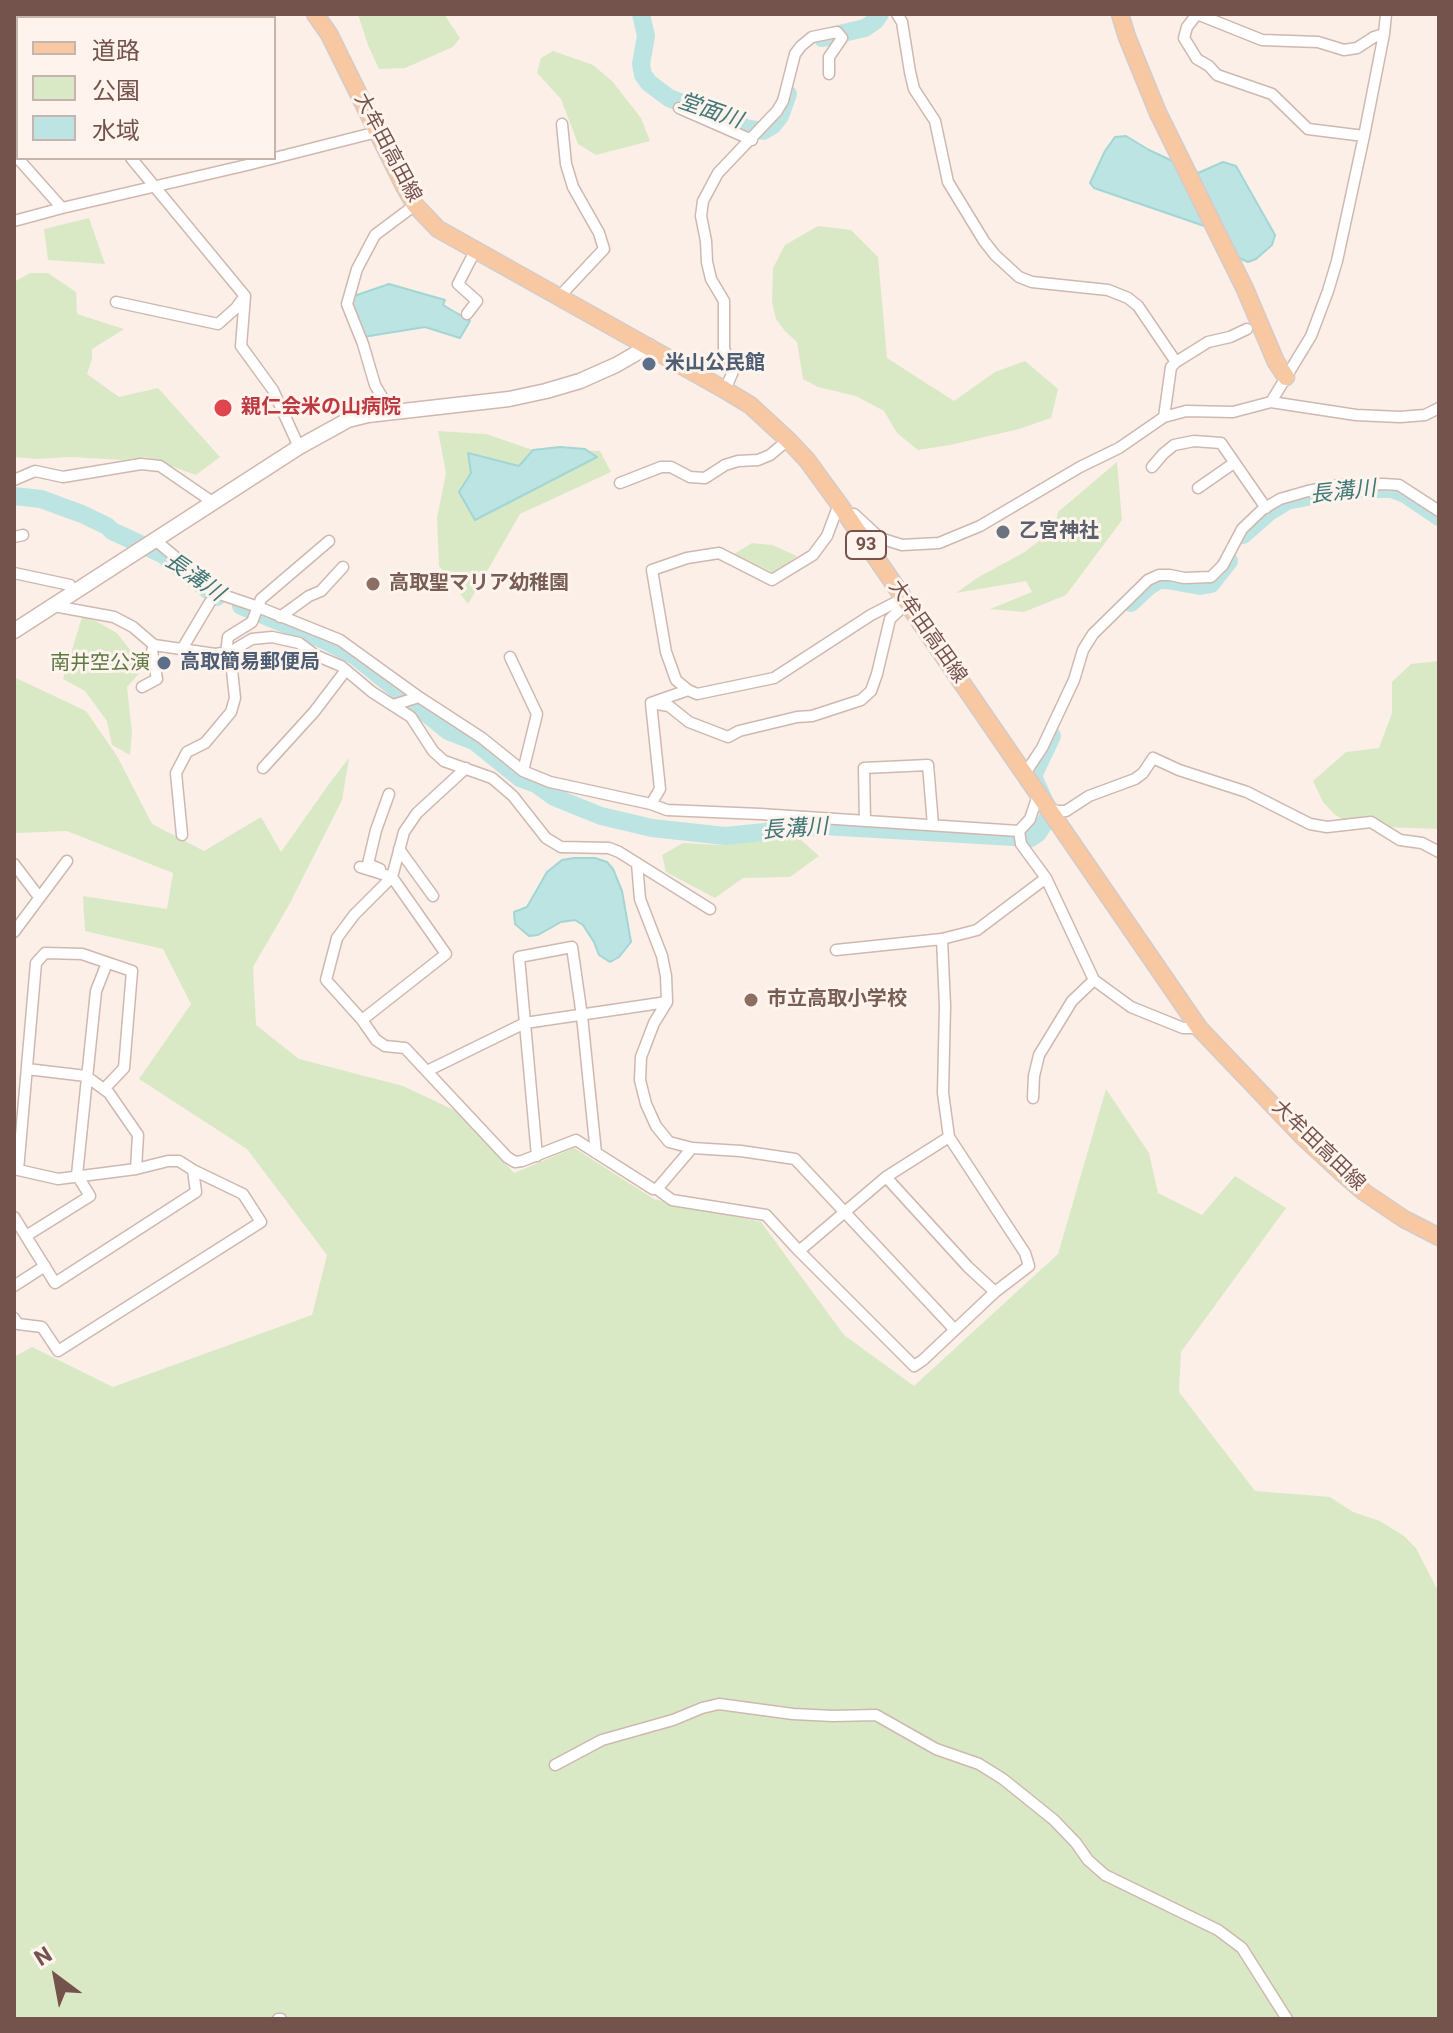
<!DOCTYPE html>
<meta charset="utf-8">
<style>
body{margin:0}
#map{position:relative;width:1453px;height:2033px;overflow:hidden;background:#fbefe7;font-family:Roboto,"Noto Sans JP",sans-serif}
canvas{display:block}
.frame{position:absolute;inset:0;border:16px solid #74534c;pointer-events:none}
.legend{position:absolute;left:16px;top:16px;width:260px;height:144px;box-sizing:border-box;background:#fef4ed;border:2px solid #c7b4ad;margin:0;padding:10px 14px;list-style:none;font-size:24px;color:#74534c}
.legend li{display:flex;align-items:center;gap:16px;height:40px}
.legend b{width:40px;border:2px solid #c7b4ad}
.north{position:absolute;left:16px;top:1937px;width:80px;height:80px;-webkit-text-stroke:6px #fef4ed;paint-order:stroke;rotate:328deg;font-size:22px;font-weight:700;line-height:32px;text-align:center;color:#74534c}
.north::after{content:'';display:block;margin:auto;width:28px;height:36px;background:#74534c;clip-path:polygon(50% 0,100% 100%,50% 72%,0 100%)}
</style>
<div id="map">
<canvas width="1453" height="2033"></canvas>
<div class="frame"></div>
<ul class="legend">
<li><b style="height:10px;background:#f7c8a2"></b>道路</li>
<li><b style="height:22px;background:#dae9c5"></b>公園</li>
<li><b style="height:22px;background:#bce4e3"></b>水域</li>
</ul>
<div class="north">N</div>
</div>
<script>
const ctx = document.querySelector('canvas').getContext('2d');
ctx.lineJoin = 'round';
function fill(path, color) { ctx.fillStyle = color; ctx.fill(path, 'evenodd'); }
const shape = rows => new Path2D(rows.map(r => 'M' + r).join(''));
function strokePath(path, color, width, dash) { ctx.strokeStyle = color; ctx.lineWidth = width; ctx.lineCap = dash ? 'butt' : 'round'; ctx.setLineDash(dash || []); ctx.stroke(path); }
function drawText(font, color, halo, rows, align = 'center') {
  ctx.font = font + ' Roboto,"Noto Sans JP",sans-serif'; ctx.lineWidth = 6; ctx.setLineDash([]); ctx.textBaseline = 'middle'; ctx.strokeStyle = halo; ctx.fillStyle = color; for (const [text, x, y, turn = 0] of rows) {
    ctx.save(); ctx.translate(x, y); ctx.rotate((+turn || 0) * Math.PI / 180); ctx.textAlign = isNaN(turn) ? turn : align; if (halo) ctx.strokeText(text, 0, 0); ctx.fillText(text, 0, 0); ctx.restore();
  }
}
fill(shape([
 [358,14,444,14,460,38,453,47,405,68,379,69,368,45],
 [553,51,593,65,612,81,641,118,650,141,596,155,578,144,561,99,537,73,541,58],
 [89,218,105,264,48,260,44,229],
 [818,226,851,230,878,257,887,358,954,401,995,372,1025,361,1058,389,1051,418,1019,429,950,445,918,450,897,433,884,411,856,396,818,387,803,379,797,342,785,331,776,319,772,302,773,268,785,245],
 [30,273,48,273,76,292,77,314,124,329,92,349,92,359,87,374,119,397,158,388,220,457,196,475,146,457,123,460,70,457,38,459,14,457,14,282],
 [438,431,486,434,533,450,600,451,611,472,520,514,468,604,439,566,437,518,446,473],
 [1117,462,1122,520,1066,595,1024,612,990,609,1032,592,1026,581,956,593,977,578,1023,553,1054,530,1058,512],
 [752,543,772,545,797,556,776,574,734,554],
 [83,614,117,633,144,668,127,687,132,733,130,755,112,745,107,721,85,691,63,679],
 [1439,661,1439,829,1353,826,1334,814,1323,802,1313,781,1346,752,1379,748,1392,713,1392,682,1411,664],
 [14,677,86,711,117,756,152,824,204,851,261,817,281,852,329,784,349,758,342,800,289,905,253,967,256,1025,299,1059,403,1086,458,1112,514,1173,574,1148,654,1199,761,1222,844,1335,914,1386,1058,1254,1106,1089,1149,1153,1158,1193,1202,1215,1235,1176,1286,1208,1181,1352,1179,1392,1255,1491,1330,1497,1353,1512,1380,1521,1404,1536,1416,1548,1439,1593,1439,2019,14,2019,14,1357,32,1347,113,1387,312,1315,327,1255,247,1149,139,1079,191,1004,163,949,85,931,83,896,167,909,173,873,67,831,17,833,14,829],
 [799,838,819,856,790,877,743,878,715,898,666,872,662,855,683,843,720,845]
]), '#dae9c5');
const water = shape([
 [1126,136,1149,150,1198,173,1223,162,1236,166,1275,235,1272,245,1256,259,1248,262,1230,254,1213,229,1094,188,1090,183,1105,151,1115,137,1126,136],
 [389,284,445,300,443,305,470,321,460,338,425,327,363,337,351,297,389,284],
 [560,447,585,449,597,457,475,520,459,492,471,473,468,453,519,466,533,450,560,447],
 [574,858,595,858,607,862,613,869,622,891,631,942,619,957,610,962,599,955,594,942,583,925,575,920,561,922,538,935,529,936,515,924,514,912,527,907,547,872,562,860,574,858]
]);
fill(water, '#bce4e3');
strokePath(water, '#a2d6d4', 2);
strokePath(shape([
 [641,14,646,36,641,64,643,75,649,83,669,98,746,128,763,131,773,125,780,116,788,94],
 [822,38,865,28,875,21,880,14],
 [14,496,41,499,82,514,107,526,112,531,162,554,217,597],
 [1243,535,1269,512,1287,501,1346,489,1392,489,1405,494,1439,517],
 [1131,603,1148,587,1159,580,1167,580,1200,586,1211,584,1229,561],
 [241,606,326,641,355,656,448,731,474,741,520,778,536,784,554,797,601,816,652,828,725,836,824,826,1031,838,1038,833,1050,814,1033,776,1052,736]
]), '#bce4e3', 18);
const street = shape([
 [897,14,902,22,910,72,914,89,935,121,948,182,984,241,995,255,1019,277,1032,282,1108,290,1128,298,1138,306,1176,362],
 [1197,14,1187,27,1184,38,1197,59,1209,66,1217,75,1272,94,1308,129,1364,136],
 [1197,14,1262,40,1318,42,1344,50,1357,48,1374,37,1384,34],
 [14,38,18,41],
 [679,108,752,140],
 [14,154,62,208],
 [131,158,245,296,241,346,273,390,299,447],
 [14,221,62,208,247,165,377,132],
 [559,297,604,249,599,233,573,187,566,164,562,124],
 [116,302,218,324,236,308,244,297],
 [467,314,477,301,458,284,475,251],
 [725,390,734,369,724,349,724,301,711,279,707,262,706,241,701,216,703,201,718,173,777,111,783,101,795,54,801,46,812,37,837,32,842,38,829,57,829,74],
 [1271,402,1311,336,1328,291,1337,261,1364,136,1384,34,1386,14],
 [391,412,375,385,363,344,347,304,357,269,375,235,415,205],
 [1164,417,1171,367,1176,362,1208,342,1230,337,1247,329],
 [1152,467,1163,454,1174,445,1194,441,1221,443,1266,508],
 [14,480,35,471,63,477,141,464,160,466,214,503],
 [620,483,661,467,671,467,690,477,705,478,725,465,738,461,758,460,770,455,788,440],
 [1198,488,1234,463],
 [841,502,839,504,827,536,813,555,772,580,719,553,687,558,652,570,666,652,676,680,688,690,697,694,774,678,871,615,904,598],
 [854,514,880,538,902,545,939,543,980,526,1080,467,1119,448,1164,417,1186,411,1233,412,1271,402,1356,415,1400,417,1425,415,1439,408],
 [14,537,23,535],
 [155,540,220,594,258,607,340,640,419,697],
 [14,573,70,585],
 [54,606,114,617,133,627,154,645,215,654,230,652,252,639,272,637,299,643,315,655,341,666,372,692,411,717,433,751,444,761,492,778,513,796,546,838,561,847,609,848,619,852,710,909],
 [280,617,309,596,321,591,343,567],
 [182,649,210,602],
 [226,653,228,637,252,622,261,599,329,541],
 [510,657,537,714,523,771],
 [142,687,157,679,152,651,154,645],
 [651,703,669,706,689,722,728,737,739,731,797,717,812,716,861,700,871,691,877,674,890,619,907,603],
 [393,705,419,697,482,738,523,771,550,782,651,804,667,810,760,814,1019,831],
 [263,768,314,712,346,670],
 [466,768,417,813,404,832,392,877,354,915,337,938,326,980,362,1020,376,1040,385,1046,405,1048,507,1157,515,1162,522,1161,576,1140,653,1189,657,1189,672,1200,766,1215,799,1251,914,1366,923,1360,995,1292,1029,1266,1025,1253,949,1137,943,1093,945,1006,942,939],
 [1024,775,1042,748,1074,680,1083,650,1093,634,1148,580,1159,575,1170,575,1184,578,1211,577,1223,565,1242,529,1263,509,1280,499,1308,491,1339,485,1383,484,1399,485,1439,511],
 [651,804,660,789,651,703,688,690],
 [1047,807,1057,811,1066,811,1089,796,1135,779,1143,773,1153,758,1179,770,1247,792,1310,824,1327,827,1371,822,1400,840,1422,843,1439,852],
 [865,821,864,768,928,765,933,825],
 [1019,831,1021,844,1046,878,1094,980,1131,1007,1183,1028,1199,1028],
 [1019,831,1030,819,1038,795],
 [182,835,176,773,187,752,205,743,231,712,235,698,230,652],
 [399,849,433,896],
 [637,863,640,899,662,956,666,976,667,1002,654,1023,641,1057,640,1080,646,1104,656,1126,669,1142,692,1148,741,1151,795,1159,954,1329],
 [14,864,39,897],
 [360,867,392,877,446,954,362,1020],
 [380,869,368,864,376,830,389,794],
 [14,932,67,861],
 [836,950,942,939,977,930,1046,878],
 [27,1069,86,1076,109,1093,138,1135,136,1169],
 [427,1071,525,1023,667,1002],
 [1033,1098,1034,1076,1039,1055,1072,1001,1094,980],
 [537,1156,519,957,572,947,582,1016,596,1153],
 [14,1169,58,1179,136,1169,168,1161,179,1161,193,1170,243,1194,261,1222,58,1351,42,1327,18,1324,14,1318],
 [18,1170,36,963,45,953,82,954,132,971,124,1068,104,1089],
 [886,1177,968,1267,995,1292],
 [657,1189,692,1148],
 [14,1217,55,1283,196,1192,193,1170],
 [26,1236,90,1196,77,1175,96,991,107,963],
 [799,1251,886,1177,949,1137],
 [14,1286,45,1266],
 [555,1765,602,1740,673,1720,702,1708,719,1704,793,1714,833,1716,876,1715,936,1749,979,1764,1003,1779,1054,1820,1076,1843,1088,1860,1105,1875,1218,1930,1242,1948,1287,2019],
 [278,2019,281,2019]
]);
const secondary = shape([
 [14,631,299,447,348,420,368,415,509,399,546,391,580,381,616,365,649,346]
]);
const primary = shape([
 [315,14,329,34,404,186,415,205,438,229,725,390,750,405,788,440,807,460,839,504,1199,1028,1302,1136,1342,1173,1364,1192,1404,1219,1439,1237],
 [1120,14,1127,37,1158,113,1245,289,1276,362,1286,377]
]);
strokePath(street, '#cfb8b0', 13);
strokePath(secondary, '#d1b7ad', 17);
strokePath(primary, '#d5cbc9', 19);
strokePath(street, '#fff', 10);
strokePath(secondary, '#fff', 14);
strokePath(primary, '#f7c8a2', 16);
for (const [x, y, r, color] of [
 [649,364,8,"#5c6f8a"],
 [223,408,10,"#e0444e"],
 [1003,532,8,"#6b7280"],
 [373,584,8,"#8d6e63"],
 [164,663,8,"#5c6f8a"],
 [751,1000,8,"#8d6e63"]
]) { const dot = new Path2D(); dot.arc(x, y, r, 0, 2 * Math.PI); ctx.fillStyle = color; ctx.fill(dot); strokePath(dot, '#fef4ed', 3); }
for (const [x, y, w] of [
 [866,545,40]
]) { const box = new Path2D(); box.roundRect(x - w / 2, y - 14, w, 28, 6); ctx.fillStyle = '#fef4ed'; ctx.fill(box); strokePath(box, '#74534c', 2); }
drawText('bold 18px', '#74534c', null, [
 ["93",866,545]
]);
drawText('20px', '#74534c', '#fef4ed', [
 ["大牟田高田線",387,148,62],
 ["大牟田高田線",927,632,55],
 ["大牟田高田線",1318,1146,44]
]);
drawText('bold 20px', '#4e5e75', '#fef4ed', [
 ["米山公民館",665,364],
 ["高取簡易郵便局",180,663]
], 'left');
drawText('bold 20px', '#be3a42', '#fef4ed', [
 ["親仁会米の山病院",241,408]
], 'left');
drawText('bold 20px', '#5b616d', '#fef4ed', [
 ["乙宮神社",1019,532]
], 'left');
drawText('bold 20px', '#785e54', '#fef4ed', [
 ["高取聖マリア幼稚園",389,584],
 ["市立高取小学校",767,1000]
], 'left');
drawText('20px', '#5e7944', '#fef4ed', [
 ["南井空公演",100,664]
]);
drawText('italic 22px', '#407878', '#fef4ed', [
 ["堂面川",710,112,19],
 ["長溝川",1343,493,-6],
 ["長溝川",194,578,35],
 ["長溝川",795,830,-4]
]);
</script>
